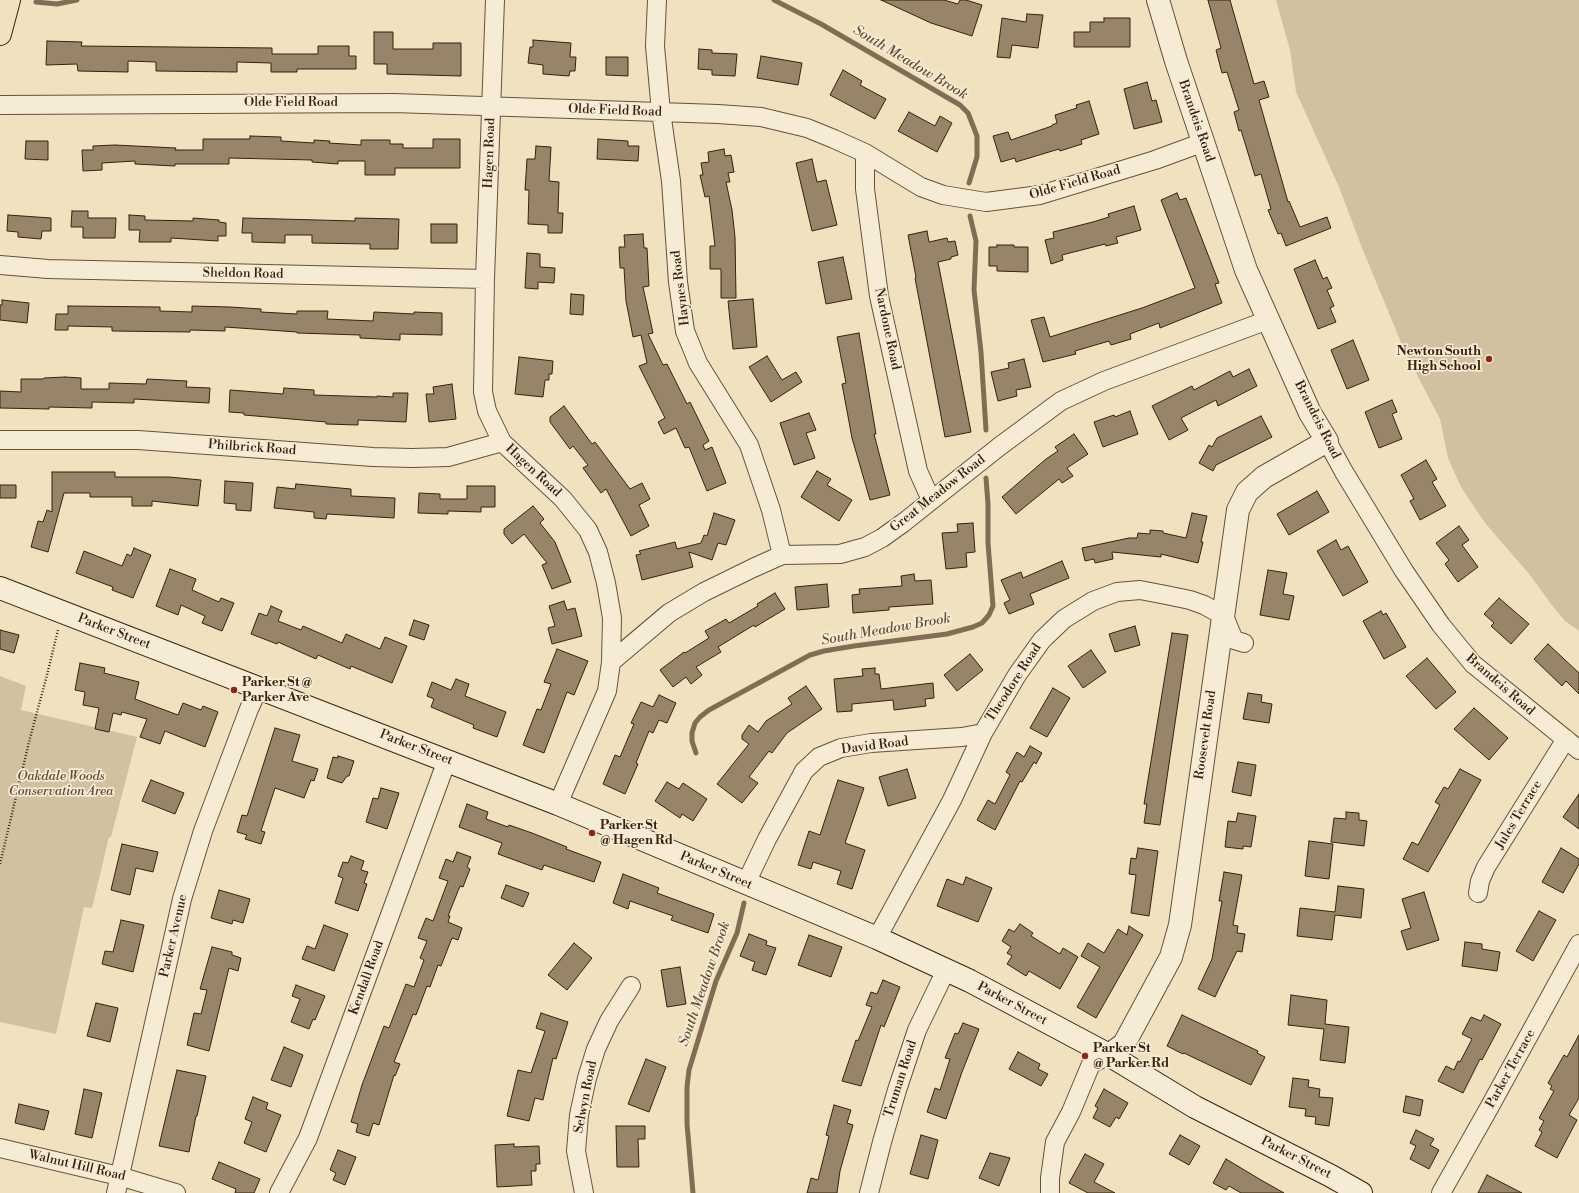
<!DOCTYPE html>
<style>
body{margin:0}
canvas{display:block;background:#f1e2bf}
</style>
<canvas width="1579" height="1193"></canvas>
<script>
const ctx = document.querySelector('canvas').getContext('2d');
ctx.lineJoin = 'round';
function fill(path, color) { ctx.fillStyle = color; ctx.fill(path, 'evenodd'); }
const shape = rows => new Path2D(rows.map(r => 'M' + r).join(''));
function strokePath(path, color, width, dash) { ctx.strokeStyle = color; ctx.lineWidth = width; ctx.lineCap = dash ? 'butt' : 'round'; ctx.setLineDash(dash || []); ctx.stroke(path); }
function drawText(font, color, halo, rows, align = 'center') {
  ctx.font = font + ' "Libre Bodoni",serif'; ctx.lineWidth = 3.5; ctx.setLineDash([]); ctx.textBaseline = 'middle'; ctx.strokeStyle = halo; ctx.fillStyle = color; for (const [text, x, y, turn = 0] of rows) {
    ctx.save(); ctx.translate(x, y); ctx.rotate((+turn || 0) * Math.PI / 180); ctx.textAlign = isNaN(turn) ? turn : align; if (halo) ctx.strokeText(text, 0, 0); ctx.fillText(text, 0, 0); ctx.restore();
  }
}
fill(shape([
 [1276,0,1579,0,1579,631,1565,621,1551,604,1530,575,1485,523,1461,487,1448,458,1440,419,1405,352,1362,248,1339,187,1296,92,1290,50],
 [0,676,26,686,21,710,137,737,111,837,109,837,92,908,84,907,56,1034,0,1022]
]), '#d1c1a1');
strokePath(shape([
 [774,0,821,24,960,105,968,113,977,136,977,157,969,183],
 [36,2,57,4,77,0],
 [970,216,976,241,974,290,981,352,986,430],
 [696,753,692,741,692,733,695,723,700,717,709,710,810,655,824,651,854,646,947,634,973,627,982,623,989,615,993,606,988,543,988,504,986,478],
 [693,1193,687,1124,687,1087,689,1070,716,981,737,933,744,903]
]), '#816d53', 5);
const building = shape([
 [881,0,944,0,958,4,960,0,966,0,982,5,972,36,931,23,881,0],
 [1208,0,1230,0,1254,84,1264,81,1269,97,1259,100,1288,202,1289,201,1300,227,1327,217,1331,228,1286,246,1281,233,1278,234,1268,210,1271,209,1261,174,1255,176,1241,130,1239,131,1234,112,1239,110,1227,72,1222,73,1216,50,1221,48,1208,0],
 [1027,14,1043,15,1038,48,1012,45,1010,58,997,57,1002,18,1026,22,1027,14],
 [1104,18,1130,18,1130,47,1074,47,1074,32,1090,32,1090,22,1104,22,1104,18],
 [374,32,393,32,393,49,433,49,433,43,461,43,461,76,387,74,387,64,374,64,374,32],
 [533,40,571,43,570,57,576,57,575,71,570,71,569,76,543,74,543,65,528,63,530,47,533,47,533,40],
 [47,41,82,42,81,46,272,48,272,54,318,54,318,46,349,46,349,56,356,56,356,69,297,69,297,72,271,72,271,63,237,62,237,72,156,71,156,62,128,61,128,72,78,71,77,64,46,65,47,41],
 [699,49,712,50,712,53,737,54,735,76,712,75,712,70,698,69,699,49],
 [761,56,802,63,798,85,757,78,761,56],
 [606,57,628,57,628,76,606,75,606,57],
 [843,70,862,81,860,85,886,99,875,119,830,95,843,70],
 [1147,82,1152,101,1156,100,1162,122,1134,129,1124,89,1147,82],
 [1089,101,1099,134,1081,140,1082,144,1060,151,1059,149,1016,162,1015,158,1001,162,993,136,1008,132,1011,140,1052,126,1052,125,1057,123,1055,115,1077,108,1076,105,1089,101],
 [909,112,935,126,940,116,952,123,937,152,898,131,909,112],
 [250,136,281,137,281,141,314,143,314,140,330,141,329,143,361,145,361,140,390,140,390,144,403,144,403,148,433,148,433,139,460,139,460,168,395,168,395,175,365,175,365,161,338,161,338,164,312,162,312,160,229,158,229,164,175,164,175,166,135,164,135,161,102,163,102,170,83,171,82,150,93,150,93,146,115,145,176,148,175,150,203,150,203,139,250,139,250,136],
 [598,139,628,141,628,146,639,146,638,161,597,159,598,139],
 [26,141,48,141,48,160,25,159,26,141],
 [536,146,551,147,549,181,559,182,558,213,563,213,562,233,548,233,548,225,528,224,529,190,525,190,527,159,535,159,536,146],
 [724,149,725,156,731,155,734,172,728,173,730,182,726,182,732,210,735,237,736,298,721,298,721,269,710,269,710,246,715,246,709,196,705,197,700,175,703,175,701,163,709,162,708,152,724,149],
 [812,159,817,182,826,180,837,225,812,231,796,163,812,159],
 [1177,193,1180,200,1186,198,1219,283,1215,284,1222,303,1160,328,1159,323,1130,334,1131,339,1111,345,1109,341,1075,351,1076,354,1043,362,1031,320,1044,317,1050,337,1142,308,1195,288,1161,200,1177,193],
 [1134,206,1141,230,1116,237,1118,243,1106,246,1105,244,1062,255,1063,260,1051,264,1045,240,1054,238,1053,232,1093,222,1109,217,1108,214,1134,206],
 [72,211,88,211,88,218,116,218,115,238,83,238,83,227,71,227,72,211],
 [8,215,51,218,51,231,42,231,41,239,18,237,18,232,7,231,8,215],
 [129,215,145,216,145,220,193,221,193,218,219,220,219,222,226,223,226,236,218,236,218,241,171,238,171,242,139,242,140,230,129,230,129,215],
 [243,218,355,221,355,218,399,219,398,249,370,249,370,244,312,243,312,235,285,235,285,243,252,242,252,233,242,233,243,218],
 [431,224,457,224,457,243,431,243,431,224],
 [927,231,929,242,947,238,948,242,955,241,958,255,951,257,951,259,938,262,971,432,945,437,915,278,916,277,908,235,927,231],
 [643,234,644,248,647,248,649,286,643,287,653,333,648,334,663,365,667,364,687,404,690,402,709,441,703,445,705,450,712,447,726,483,707,491,689,447,685,448,676,428,664,434,658,422,665,418,639,366,647,363,641,335,633,337,626,301,624,268,620,268,619,247,625,247,624,235,643,234],
 [997,245,1014,245,1014,247,1028,247,1028,272,997,271,997,266,989,266,989,247,997,247,997,245],
 [527,253,540,254,540,267,555,268,554,283,538,282,538,289,525,288,527,253],
 [843,257,852,299,826,304,818,262,843,257],
 [1315,260,1323,279,1327,277,1332,288,1327,290,1334,306,1330,308,1336,322,1318,329,1294,269,1315,260],
 [571,294,584,295,583,315,570,314,571,294],
 [753,299,757,347,733,349,728,301,753,299],
 [2,300,29,303,27,323,0,320,0,305,2,305,2,300],
 [68,306,160,307,160,311,192,312,192,306,230,307,261,309,261,312,297,314,297,311,328,311,327,319,373,321,374,312,414,314,414,312,442,313,442,335,400,334,400,340,360,338,360,335,297,333,297,332,225,327,225,331,190,330,190,332,112,331,112,327,68,326,68,330,55,330,56,314,68,314,68,306],
 [859,333,876,434,874,434,890,495,870,500,852,438,842,384,846,383,837,337,859,333],
 [1353,340,1369,380,1347,389,1331,350,1353,340],
 [767,356,782,380,796,372,802,382,771,402,749,367,767,356],
 [519,357,553,361,552,374,549,374,549,380,545,380,543,397,515,394,519,357],
 [1024,359,1031,387,1016,390,1017,396,998,401,991,372,1009,368,1008,363,1024,359],
 [1249,369,1257,386,1218,406,1216,400,1181,418,1188,430,1169,440,1152,406,1192,386,1194,390,1230,371,1233,377,1249,369],
 [65,377,81,378,81,389,109,389,109,383,146,384,147,379,187,381,186,387,210,388,209,403,134,399,134,403,92,402,92,408,49,407,49,409,0,408,0,391,21,392,21,379,43,379,44,378,65,377],
 [452,384,456,419,429,422,426,394,434,394,433,387,452,384],
 [284,388,314,390,314,395,377,397,377,396,393,397,393,393,408,393,406,422,358,420,358,425,326,424,326,422,244,415,244,413,229,412,230,390,283,394,284,388],
 [1392,400,1397,412,1392,414,1402,439,1379,448,1365,412,1392,400],
 [564,406,592,444,595,442,630,489,642,483,650,499,639,505,649,526,631,536,606,489,601,493,583,468,588,465,573,446,570,449,550,422,550,417,564,406],
 [1130,411,1138,434,1103,447,1094,422,1114,415,1115,417,1130,411],
 [809,413,816,430,806,433,815,458,794,465,780,423,809,413],
 [1261,416,1272,437,1216,465,1213,471,1199,463,1209,445,1212,447,1217,438,1261,416],
 [1074,434,1088,454,1067,468,1073,476,1062,483,1059,479,1016,514,1002,497,1046,459,1058,451,1055,447,1074,434],
 [1426,460,1437,479,1432,482,1446,506,1420,520,1410,501,1414,499,1401,475,1426,460],
 [817,471,831,479,827,485,852,500,839,521,801,497,817,471],
 [52,472,115,472,115,477,169,477,201,480,198,506,152,501,152,506,132,506,132,497,90,497,90,493,64,493,48,552,31,547,38,521,43,522,47,510,52,512,52,472],
 [225,481,253,483,251,511,236,510,236,504,224,503,225,481],
 [296,484,351,489,351,496,395,498,394,518,327,514,326,519,314,518,314,512,274,508,277,487,295,489,296,484],
 [0,485,16,485,16,498,0,498,0,485],
 [467,486,495,486,495,507,481,507,481,512,448,511,448,514,418,513,419,493,440,494,440,499,467,499,467,486],
 [1317,491,1329,512,1289,535,1277,514,1317,491],
 [533,506,544,519,540,523,555,542,571,582,552,589,542,565,547,563,524,534,512,544,504,534,504,529,533,506],
 [714,513,735,520,726,545,718,543,712,560,689,552,693,567,642,580,636,555,641,554,639,551,675,542,677,549,701,543,704,535,707,536,714,513],
 [1192,513,1207,516,1201,542,1203,542,1198,563,1161,554,1161,557,1112,552,1113,559,1095,563,1094,559,1085,561,1082,548,1129,538,1137,538,1138,533,1150,534,1150,530,1163,531,1163,533,1186,538,1192,513],
 [973,523,975,552,966,553,967,567,946,569,942,533,958,532,957,524,973,523],
 [1459,526,1469,540,1462,545,1478,567,1458,582,1445,564,1449,560,1436,543,1459,526],
 [1336,540,1341,550,1348,546,1368,582,1343,596,1317,551,1336,540],
 [134,548,151,555,133,598,112,590,113,587,76,573,84,551,122,566,127,554,131,556,134,548],
 [1062,561,1069,578,1030,594,1034,604,1009,614,1004,603,1010,600,1001,580,1021,572,1023,578,1062,561],
 [170,569,196,579,192,590,219,602,221,598,234,603,222,631,202,623,205,616,181,605,178,615,156,606,170,569],
 [1268,570,1287,573,1283,594,1294,596,1289,620,1260,615,1268,570],
 [914,574,915,581,931,580,933,604,889,607,889,610,853,613,852,595,860,594,859,589,902,586,901,576,914,574],
 [827,584,829,607,797,610,795,587,827,584],
 [775,593,785,609,755,627,754,625,718,647,721,652,696,667,702,675,691,684,686,677,673,687,660,670,684,652,685,653,709,638,705,631,726,619,729,623,758,606,757,604,775,593],
 [1499,598,1529,624,1511,644,1491,626,1494,623,1484,614,1499,598],
 [564,601,567,610,575,608,582,636,552,644,548,628,555,626,549,606,564,601],
 [271,606,282,611,278,621,301,630,303,626,342,643,346,634,380,649,385,637,407,646,392,683,351,666,350,669,318,655,316,659,278,642,277,644,251,634,259,613,267,616,271,606],
 [1381,611,1383,615,1386,613,1406,647,1384,659,1363,621,1381,611],
 [414,620,429,625,424,640,409,635,414,620],
 [1135,626,1140,645,1115,652,1109,634,1135,626],
 [0,630,19,635,14,653,0,649,0,630],
 [1172,633,1188,635,1160,825,1144,823,1147,804,1144,804,1172,633],
 [1548,644,1579,673,1579,694,1566,681,1562,686,1534,659,1548,644],
 [557,649,588,661,574,695,567,692,544,753,523,745,537,709,541,710,551,684,544,682,557,649],
 [1091,650,1106,672,1083,688,1068,666,1091,650],
 [970,654,983,670,957,691,944,675,970,654],
 [1427,658,1456,692,1436,709,1406,676,1427,658],
 [80,663,105,668,104,673,139,682,135,699,178,715,183,703,201,710,203,706,218,712,205,747,165,731,160,744,140,737,147,719,122,712,121,715,113,713,109,732,95,729,99,708,83,705,85,692,75,690,80,663],
 [875,668,875,674,879,674,881,689,933,683,934,698,925,699,926,706,894,710,893,700,852,704,852,711,837,712,834,679,863,676,862,669,875,668],
 [456,679,469,684,465,696,506,712,497,737,473,728,474,725,431,707,434,699,427,696,432,682,451,690,456,679],
 [806,686,822,709,787,733,772,753,769,751,749,777,758,783,742,803,717,784,749,744,742,739,742,735,749,725,758,732,766,721,792,704,788,698,806,686],
 [1053,688,1070,698,1047,737,1030,728,1053,688],
 [1248,693,1262,695,1261,702,1272,704,1269,723,1243,719,1248,693],
 [659,695,676,703,667,723,659,720,653,733,649,731,636,763,638,764,625,794,603,784,615,755,620,757,634,724,631,723,641,702,653,707,659,695],
 [1474,708,1508,738,1489,760,1454,729,1474,708],
 [275,728,300,735,292,761,318,769,314,781,311,780,304,798,275,788,261,831,265,832,261,844,245,839,247,835,237,832,242,815,247,816,275,728],
 [1030,746,1042,753,1036,764,1034,762,1022,782,1020,781,995,830,977,820,988,800,995,804,1010,775,1006,772,1017,752,1024,757,1030,746],
 [338,756,354,761,349,776,347,776,342,783,327,778,333,757,338,758,338,756],
 [1238,762,1256,765,1251,796,1232,792,1238,762],
 [907,769,916,798,888,806,879,777,907,769],
 [1460,769,1481,780,1428,872,1403,859,1412,842,1418,845,1440,805,1435,802,1444,787,1448,789,1460,769],
 [151,780,184,793,175,814,142,801,151,780],
 [838,780,864,788,845,843,865,850,852,889,837,884,841,871,813,862,811,869,798,865,809,831,820,835,838,780],
 [667,782,679,789,683,783,707,799,693,821,682,814,680,818,655,801,667,782],
 [381,788,399,793,387,829,366,822,373,798,378,799,381,788],
 [1579,794,1579,829,1563,817,1579,794],
 [467,804,488,812,486,819,508,827,509,825,532,833,567,847,566,849,601,862,594,882,544,865,542,870,498,854,502,843,459,827,467,804],
 [1346,812,1359,813,1359,820,1367,821,1364,846,1331,842,1334,818,1346,819,1346,812],
 [1238,813,1256,816,1251,847,1243,846,1243,849,1225,847,1228,821,1236,822,1238,813],
 [1309,841,1333,844,1329,879,1305,876,1309,841],
 [122,844,158,852,153,872,136,868,130,895,111,890,122,844],
 [1138,848,1158,851,1149,916,1131,913,1136,875,1129,874,1131,858,1136,859,1138,848],
 [1561,848,1579,859,1579,864,1563,893,1542,882,1561,848],
 [457,852,471,857,467,867,470,869,463,887,460,886,448,916,450,916,448,922,462,928,458,940,452,938,441,966,438,965,430,987,427,986,416,1015,413,1014,394,1062,400,1064,395,1076,394,1075,379,1125,373,1123,369,1136,356,1132,358,1124,351,1122,362,1085,384,1026,389,1028,406,984,414,987,424,960,420,958,427,941,418,938,426,918,433,921,448,881,439,878,446,859,453,862,457,852],
 [351,856,364,861,361,870,368,872,364,883,367,884,358,911,335,903,343,878,338,876,343,862,348,863,351,856],
 [1224,872,1242,875,1233,925,1238,926,1237,933,1245,934,1242,952,1237,951,1215,997,1198,989,1212,959,1222,901,1219,901,1224,872],
 [623,874,659,888,657,893,714,914,708,933,671,920,673,916,630,901,628,909,613,903,623,874],
 [966,877,992,888,978,922,937,906,947,879,963,885,966,877],
 [506,885,529,893,523,907,501,898,506,885],
 [1338,886,1364,889,1361,918,1335,915,1332,940,1297,936,1300,908,1335,912,1338,886],
 [219,890,250,899,243,923,233,920,232,924,211,918,219,890],
 [1424,892,1439,940,1407,950,1401,931,1411,928,1402,899,1424,892],
 [1539,911,1556,920,1533,961,1516,951,1539,911],
 [121,920,144,925,133,972,102,964,105,951,113,952,121,920],
 [1020,924,1033,933,1031,936,1060,954,1063,948,1078,957,1060,989,1029,971,1026,976,1007,964,1012,956,1007,953,1011,947,1002,941,1009,929,1014,932,1020,924],
 [324,925,348,934,334,971,302,959,307,946,315,949,324,925],
 [1129,926,1143,935,1096,1018,1077,1007,1100,967,1081,956,1088,943,1104,953,1118,929,1127,935,1129,926],
 [749,934,767,941,766,945,776,948,766,975,752,970,755,962,740,956,749,934],
 [809,935,842,947,831,977,798,965,809,935],
 [1465,942,1482,944,1482,949,1500,952,1497,971,1462,966,1465,942],
 [574,943,592,958,567,990,548,975,574,943],
 [212,947,232,952,232,955,241,958,238,971,229,968,209,1051,187,1045,194,1013,201,1014,207,990,200,989,212,947],
 [680,967,686,1004,667,1007,661,970,680,967],
 [883,980,900,987,884,1027,881,1025,861,1086,842,1081,856,1040,858,1041,872,1007,866,1005,871,992,877,994,883,980],
 [296,985,325,996,315,1020,313,1019,309,1029,291,1022,300,999,292,996,296,985],
 [1291,995,1327,1000,1325,1024,1349,1027,1345,1063,1320,1060,1324,1029,1288,1025,1291,995],
 [96,1003,118,1008,110,1042,87,1036,96,1003],
 [541,1013,568,1022,556,1059,553,1058,543,1100,535,1098,529,1121,507,1116,518,1070,531,1073,545,1031,536,1028,541,1013],
 [1182,1015,1258,1051,1257,1053,1265,1057,1251,1085,1184,1053,1183,1054,1167,1046,1182,1015],
 [1484,1015,1501,1024,1482,1060,1480,1059,1463,1093,1438,1081,1446,1066,1454,1070,1458,1061,1460,1062,1472,1039,1462,1034,1471,1017,1481,1021,1484,1015],
 [963,1023,979,1029,962,1072,946,1119,927,1112,935,1088,940,1090,950,1059,945,1058,955,1033,958,1034,963,1023],
 [1579,1035,1579,1098,1569,1115,1577,1120,1557,1158,1535,1146,1542,1132,1539,1130,1544,1121,1539,1118,1554,1091,1550,1089,1552,1086,1548,1083,1564,1055,1567,1057,1579,1035],
 [284,1047,303,1055,291,1087,271,1080,284,1047],
 [1018,1052,1040,1064,1038,1069,1048,1074,1041,1086,1009,1069,1018,1052],
 [646,1059,666,1067,649,1112,628,1104,646,1059],
 [177,1070,206,1076,197,1116,196,1116,189,1152,159,1146,177,1070],
 [1293,1078,1309,1080,1308,1087,1320,1089,1319,1097,1333,1098,1329,1126,1315,1124,1316,1117,1305,1116,1306,1109,1289,1107,1293,1078],
 [84,1089,102,1093,92,1138,75,1134,84,1089],
 [1104,1089,1128,1103,1119,1119,1116,1117,1110,1127,1093,1118,1098,1108,1095,1106,1104,1089],
 [1406,1096,1423,1100,1420,1116,1403,1112,1406,1096],
 [253,1097,268,1103,266,1109,281,1115,266,1152,244,1143,252,1122,245,1119,253,1097],
 [19,1104,49,1111,44,1130,15,1123,19,1104],
 [834,1105,851,1110,847,1123,853,1125,840,1171,837,1193,807,1193,811,1178,818,1180,829,1136,826,1135,834,1105],
 [616,1126,645,1126,645,1139,638,1139,639,1167,617,1167,616,1126],
 [1416,1130,1434,1139,1430,1145,1439,1150,1429,1169,1410,1159,1416,1146,1410,1143,1416,1130],
 [921,1135,938,1140,928,1179,910,1174,921,1135],
 [1180,1135,1200,1146,1189,1165,1169,1154,1180,1135],
 [514,1144,514,1147,539,1146,540,1164,536,1164,536,1171,531,1171,532,1185,497,1187,495,1145,514,1144],
 [338,1150,356,1157,345,1185,333,1180,336,1173,330,1170,338,1150],
 [990,1153,1010,1158,999,1186,979,1178,990,1153],
 [1085,1154,1104,1164,1094,1182,1115,1193,1088,1193,1069,1183,1085,1154],
 [1226,1159,1261,1180,1284,1193,1241,1193,1229,1186,1226,1190,1213,1183,1226,1159],
 [219,1162,260,1179,254,1193,235,1193,236,1189,212,1179,219,1162],
 [1487,1175,1522,1193,1478,1193,1487,1175]
]);
fill(building, '#988569');
strokePath(building, '#37210c', 1);
const minor = shape([
 [495,0,485,279,483,392,487,411,502,442,563,499,588,530,598,552,606,583,612,618,611,662,607,691,558,804],
 [657,0,655,46,661,112,671,181,678,282,685,331,698,363,749,445,771,510,782,555],
 [0,105,394,103,718,114,761,117,807,128,834,139,865,153,921,187,943,195,986,202,1040,195,1155,160,1204,142],
 [865,153,865,189,879,296,918,471,931,500],
 [0,265,48,269,485,279],
 [0,440,138,440,373,457,412,458,448,457,502,442],
 [1327,441,1344,472,1404,571,1441,625,1473,664,1579,750],
 [611,662,669,613,704,592,753,568,782,555,840,554,865,547,882,538,903,523,1000,446,1061,401,1104,381,1268,320],
 [746,883,767,839,804,771,819,757,841,748,871,743,962,737,983,733],
 [1478,893,1480,881,1486,867,1566,739],
 [877,938,952,800,983,733,1017,675,1042,640,1064,619,1093,601,1117,592,1140,590,1166,595,1190,600,1204,605,1224,616,1234,640,1244,643],
 [0,1148,119,1176,176,1193],
 [116,1193,182,899,203,831,249,709,259,687],
 [279,1193,308,1138,447,760],
 [584,1193,576,1151,579,1115,587,1078,596,1049,609,1021,631,986],
 [869,1193,882,1142,897,1090,917,1030,946,970],
 [1050,1193,1050,1178,1055,1142,1071,1112,1091,1064,1109,1055],
 [1441,1193,1489,1108,1579,944]
]);
const tertiary = shape([
 [1109,1055,1124,1044,1171,957,1180,925,1238,510,1247,492,1264,477,1327,441,1310,413,1246,270,1176,61,1158,0]
]);
const secondary = shape([
 [0,588,558,804,877,938,970,981,1109,1055,1195,1107,1331,1176,1361,1193]
]);
const trunk = shape([
 [0,34,9,0]
]);
strokePath(minor, '#665139', 20);
strokePath(tertiary, '#665139', 24);
strokePath(secondary, '#37210c', 24);
strokePath(trunk, '#37210c', 24);
strokePath(shape([
 [0,864,29,742,47,675,58,630]
]), '#37210c', 2.5, [1, 2]);
strokePath(minor, '#f6ecd5', 18);
strokePath(tertiary, '#f6ecd5', 22);
strokePath(secondary, '#f6ecd5', 22);
strokePath(trunk, '#f1e2bf', 22);
for (const [x, y, r, color] of [
 [1489,359,4,"#8f2418"],
 [234,690,4,"#8f2418"],
 [592,833,4,"#8f2418"],
 [1085,1056,4,"#8f2418"]
]) { const dot = new Path2D(); dot.arc(x, y, r, 0, 2 * Math.PI); ctx.fillStyle = color; ctx.fill(dot); strokePath(dot, '#f6ecd5', 1.5); }
drawText('13px', '#37210c', '#f6ecd5', [
 ["Olde Field Road",291,103],
 ["Olde Field Road",615,111,2],
 ["Brandeis Road",1196,121,71],
 ["Hagen Road",490,153,-88],
 ["Olde Field Road",1075,183,-16],
 ["Sheldon Road",243,274,1],
 ["Haynes Road",681,288,-97],
 ["Nardone Road",887,329,78],
 ["Brandeis Road",1317,420,63],
 ["Philbrick Road",252,448,4],
 ["Hagen Road",533,471,43],
 ["Great Meadow Road",938,494,-38],
 ["Parker Street",114,632,21],
 ["Theodore Road",1014,683,-57],
 ["Brandeis Road",1500,685,41],
 ["Roosevelt Road",1206,735,-82],
 ["David Road",875,746,-7],
 ["Parker Street",416,748,21],
 ["Jules Terrace",1519,815,-59],
 ["Parker Street",716,871,23],
 ["Parker Avenue",174,936,-77],
 ["Kendall Road",367,978,-70],
 ["Parker Street",1012,1004,28],
 ["Parker Terrace",1511,1069,-61],
 ["Truman Road",901,1079,-72],
 ["Selwyn Road",586,1097,-79],
 ["Parker Street",1296,1158,27],
 ["Walnut Hill Road",77,1166,13]
]);
drawText('bold 13px', '#37210c', '#f6ecd5', [
 ["Newton South",1481,352,"right"],
 ["High School",1481,367,"right"],
 ["Parker St @",242,683],
 ["Parker Ave",242,698],
 ["Parker St",600,826],
 ["@ Hagen Rd",600,841],
 ["Parker St",1093,1049],
 ["@ Parker Rd",1093,1064]
], 'left');
drawText('italic 13px', '#5e4931', '#f6ecd5', [
 ["Oakdale Woods",61,777],
 ["Conservation Area",61,792]
]);
drawText('italic 14px', '#624d35', '#f6ecd5', [
 ["South Meadow Brook",910,63,31],
 ["South Meadow Brook",886,630,-10],
 ["South Meadow Brook",705,984,-71]
]);
</script>
